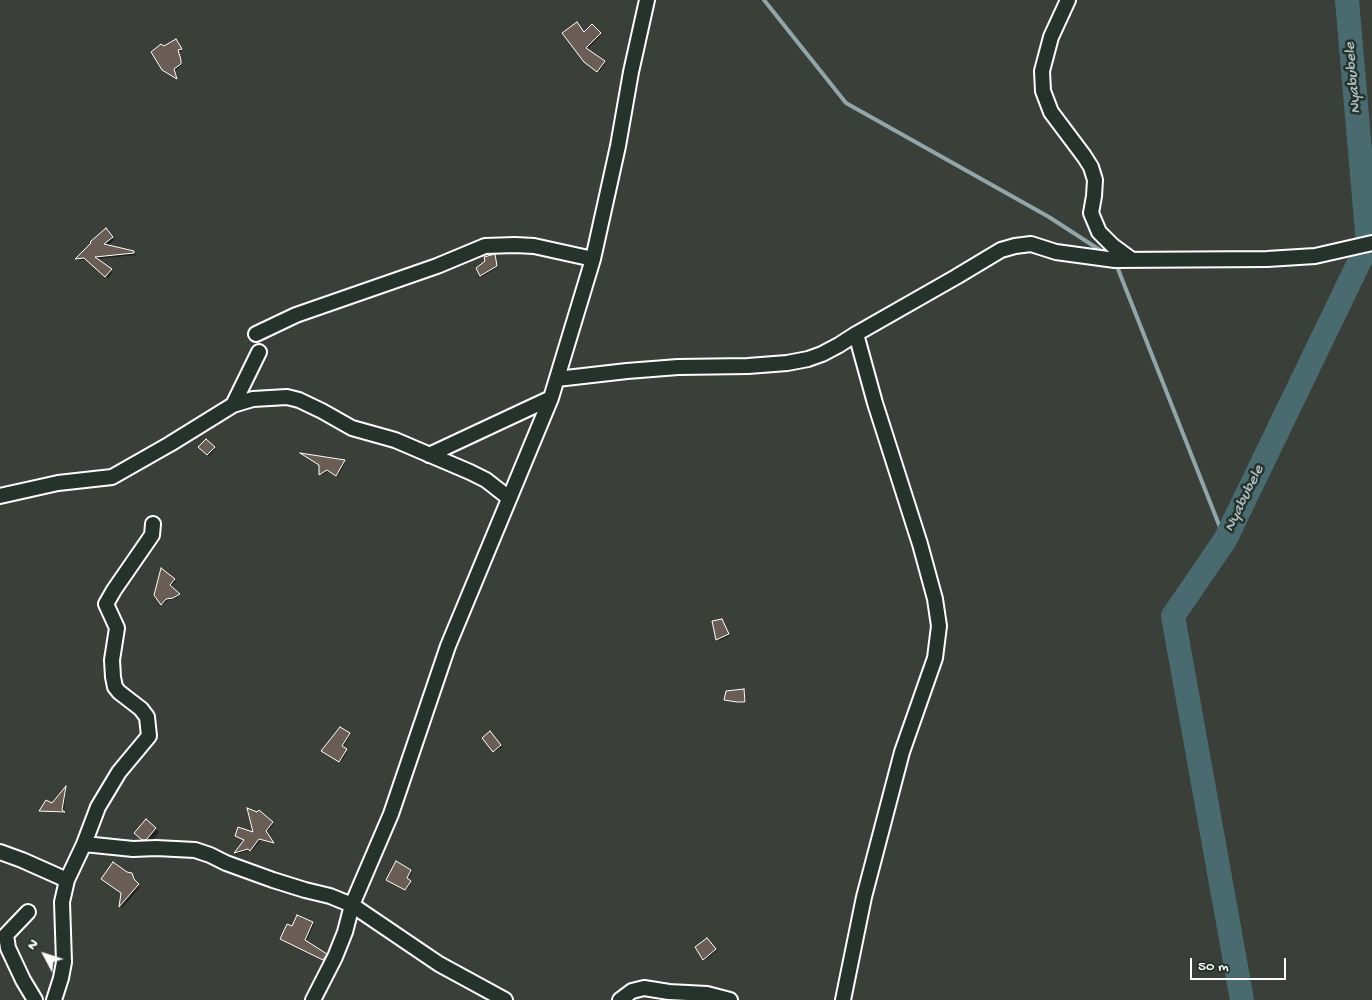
<!DOCTYPE html>
<style>
body{margin:0}
#map{position:relative;width:1372px;height:1000px;overflow:hidden;background:#3a4039;font-family:"Gochi Hand",sans-serif}
canvas{display:block}
.north{position:absolute;left:20px;top:930px;width:50px;height:50px;-webkit-text-stroke:4px #26332d;paint-order:stroke;rotate:310deg;font-size:14px;font-weight:700;line-height:20px;text-align:center;color:#fff}
.north::after{content:'';display:block;margin:auto;width:18px;height:22px;background:#fff;clip-path:polygon(50% 0,100% 100%,50% 72%,0 100%)}
.scale{position:absolute;left:1190px;top:958px;width:96px;height:22px;box-sizing:border-box;border:2px solid #fff;border-top:0;padding-left:6px;font-size:15px;line-height:18px;white-space:nowrap;color:#fff;-webkit-text-stroke:4px #26332d;paint-order:stroke}
</style>
<div id="map">
<canvas width="1372" height="1000"></canvas>
<div class="north">N</div>
<div class="scale">50 m</div>
</div>
<script>
const ctx = document.querySelector('canvas').getContext('2d');
ctx.lineJoin = 'round';
function fill(path, color) { ctx.fillStyle = color; ctx.fill(path, 'evenodd'); }
const shape = rows => new Path2D(rows.map(r => 'M' + r).join(''));
function strokePath(path, color, width, dash) { ctx.strokeStyle = color; ctx.lineWidth = width; ctx.lineCap = dash ? 'butt' : 'round'; ctx.setLineDash(dash || []); ctx.stroke(path); }
function drawText(font, color, halo, rows, align = 'center') {
  ctx.font = font + ' "Gochi Hand",sans-serif'; ctx.lineWidth = 5; ctx.setLineDash([]); ctx.textBaseline = 'middle'; ctx.strokeStyle = halo; ctx.fillStyle = color; for (const [text, x, y, turn = 0] of rows) {
    ctx.save(); ctx.translate(x, y); ctx.rotate((+turn || 0) * Math.PI / 180); ctx.textAlign = isNaN(turn) ? turn : align; if (halo) ctx.strokeText(text, 0, 0); ctx.fillText(text, 0, 0); ctx.restore();
  }
}
fill(shape([
 [592,26,601,35,587,50,605,64,599,72,587,63,585,34],
 [178,42,182,50,178,52,182,62,182,65,175,71,177,78,165,71,164,48],
 [105,230,114,240,107,246,134,252,136,255,96,259,113,272,108,278,87,260,79,260,77,259],
 [495,256,498,267,482,277,478,268],
 [206,440,215,449,209,456,200,447],
 [344,462,345,463,338,476,329,471,322,475,321,474,320,465],
 [162,570,176,581,171,587,180,595,175,599,168,600,163,605,156,595],
 [722,621,730,636,718,641,713,622],
 [744,691,745,692,746,703,739,703,726,699],
 [490,733,502,747,495,752,483,738],
 [349,734,350,735,343,748,347,752,341,762,324,752],
 [66,788,64,813,41,811,52,805],
 [259,812,274,824,266,833,273,843,261,840,252,851,251,850,236,854,235,853,246,840,236,836,255,834],
 [146,821,159,832,150,843,146,843,136,833],
 [396,863,412,872,407,880,411,884,406,890,388,881],
 [127,873,131,874,134,877,135,882,140,887,122,908,120,906,122,893],
 [312,923,314,924,306,942,326,955,327,956,325,961,282,940],
 [706,940,716,951,705,960,704,959]
]), '#0007');
strokePath(shape([
 [764,0,846,103,1049,217,1106,254],
 [1116,264,1225,540]
]), '#92a6a9', 4);
strokePath(shape([
 [1242,1000,1173,616,1225,540,1368,244,1347,0]
]), '#496b6f', 24);
const building = shape([
 [577,22,584,32,592,24,601,33,586,48,605,61,597,72,584,62,562,33,577,22],
 [176,39,182,49,178,50,181,60,181,64,174,69,177,79,162,70,151,52,161,44,164,46,176,39],
 [106,228,113,237,104,244,134,251,134,253,95,257,112,269,105,277,84,258,75,259,91,243,90,242,106,228],
 [495,254,497,266,480,276,476,268,485,261,484,257,495,254],
 [206,439,215,447,207,455,198,447,206,439],
 [300,453,345,460,336,476,327,470,319,475,319,465,300,453],
 [161,568,175,579,170,585,180,594,173,598,166,599,161,605,154,595,161,568],
 [722,619,729,634,716,640,712,621,722,619],
 [744,689,745,702,737,702,724,700,726,691,744,689],
 [340,727,350,733,342,746,347,749,339,762,321,751,340,727],
 [490,731,501,745,493,752,482,738,490,731],
 [66,786,62,810,65,812,39,811,46,800,52,803,66,786],
 [247,808,257,812,259,810,273,822,266,831,274,843,259,839,250,851,248,849,234,853,244,840,235,836,238,827,253,832,247,808],
 [146,819,156,828,146,840,142,840,134,833,146,819],
 [396,861,411,870,407,878,411,881,405,890,386,880,396,861],
 [113,862,127,872,132,873,134,879,139,884,119,907,121,893,101,879,113,862],
 [297,915,313,922,305,940,327,954,323,960,280,939,287,924,292,926,297,915],
 [707,938,716,949,703,960,695,947,707,938]
]);
fill(building, '#695d55');
strokePath(building, '#fff', 1);
const minor = shape([
 [1068,0,1051,37,1042,71,1043,91,1051,112,1084,156,1091,167,1095,180,1094,196,1091,213,1099,232,1113,246,1132,260],
 [256,334,296,315,437,266,485,246,515,245,534,246,593,259],
 [557,379,627,371,678,367,748,366,787,363,808,359,822,354,839,345,856,334,956,277,1001,250,1015,246,1031,244,1056,252,1115,260,1267,259,1315,256,1372,243],
 [233,405,259,352],
 [429,455,551,398],
 [0,496,58,483,112,477,170,444,233,405,253,399,287,397,299,400,322,411,352,428,395,440,470,472,486,480,509,498],
 [84,844,133,849,156,848,195,850,210,855,226,863,273,880,305,890,330,896,352,905,439,964,505,1000],
 [0,852,22,860,67,880],
 [28,912,6,935,8,948,23,980,35,1000],
 [54,1000,61,978,64,962,62,902,67,880,84,844,98,807,119,772,149,736,147,717,141,709,119,692,115,687,113,677,112,660,117,628,106,604,114,590,152,535,153,524],
 [313,1000,335,957,345,932,352,905,391,814,448,646,551,398,593,259,618,146,631,72,647,0],
 [620,1000,632,991,644,988,669,992,707,994,730,1000],
 [843,1000,864,897,902,752,935,658,939,626,935,599,920,544,875,403,856,334]
]);
strokePath(minor, '#fff', 18);
strokePath(minor, '#26332d', 14);
drawText('italic 16px', '#adbcbe', '#26332d', [
 ["Nyabubele",1354,78,-95],
 ["Nyabubele",1245,499,-64]
]);
</script>
